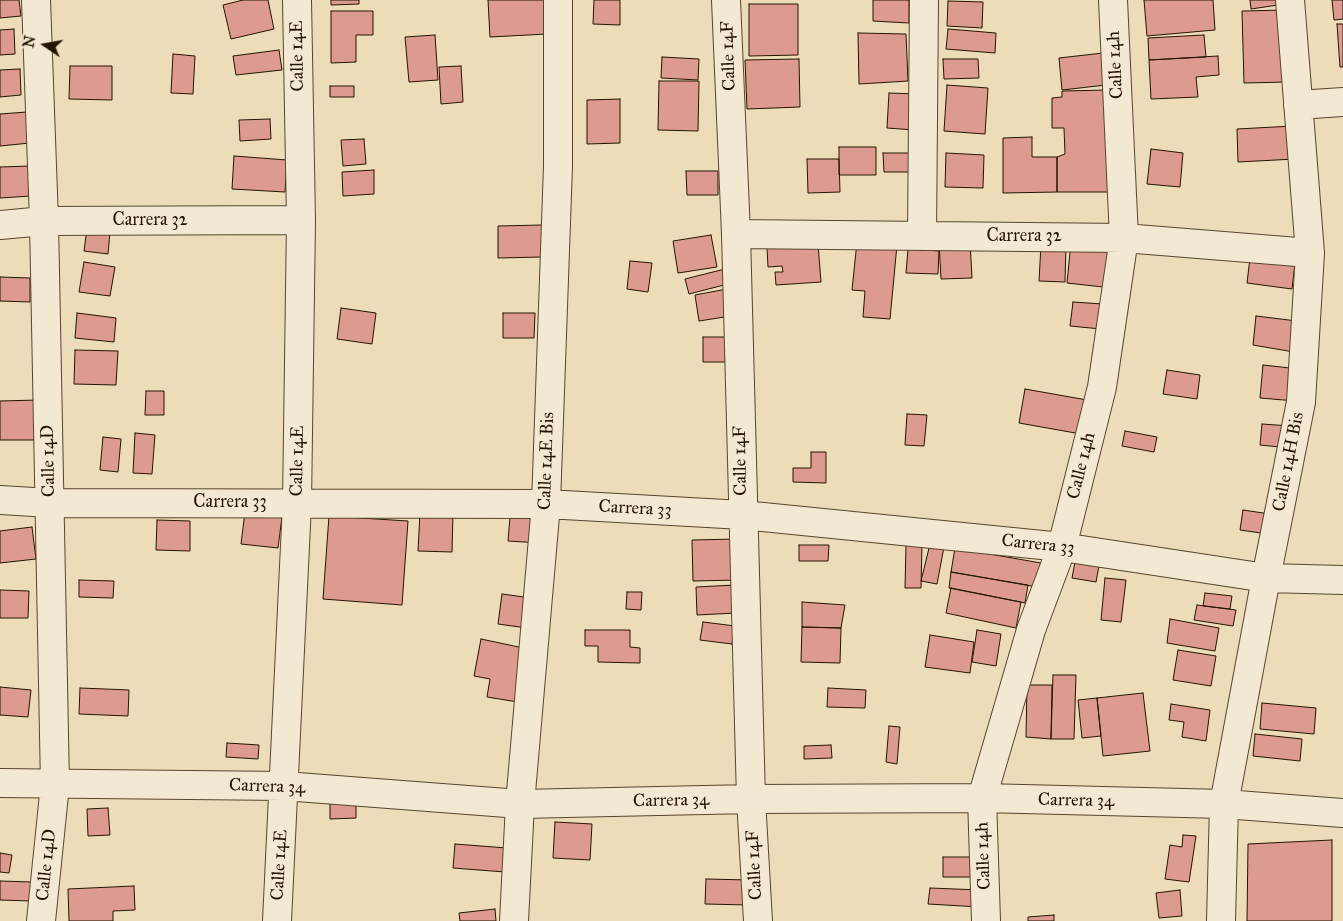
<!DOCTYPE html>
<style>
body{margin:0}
#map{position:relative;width:1343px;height:921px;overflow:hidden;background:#ecdcb9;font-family:"IM FELL Great Primer",serif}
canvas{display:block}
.north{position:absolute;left:20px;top:20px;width:50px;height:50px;-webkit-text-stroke:4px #f3e8d2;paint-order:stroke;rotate:282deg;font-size:14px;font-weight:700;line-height:20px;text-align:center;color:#251400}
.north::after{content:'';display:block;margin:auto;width:18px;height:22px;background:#251400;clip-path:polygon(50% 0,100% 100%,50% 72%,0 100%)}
</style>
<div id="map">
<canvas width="1343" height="921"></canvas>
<div class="north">N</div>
</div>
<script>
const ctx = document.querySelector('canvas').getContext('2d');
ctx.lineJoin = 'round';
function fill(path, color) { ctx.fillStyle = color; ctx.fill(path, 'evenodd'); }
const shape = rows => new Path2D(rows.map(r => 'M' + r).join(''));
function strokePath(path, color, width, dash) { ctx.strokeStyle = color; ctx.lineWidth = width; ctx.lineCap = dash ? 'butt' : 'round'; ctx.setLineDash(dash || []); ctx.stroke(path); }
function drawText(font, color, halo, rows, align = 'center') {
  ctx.font = font + ' "IM FELL Great Primer",serif'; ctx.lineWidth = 4; ctx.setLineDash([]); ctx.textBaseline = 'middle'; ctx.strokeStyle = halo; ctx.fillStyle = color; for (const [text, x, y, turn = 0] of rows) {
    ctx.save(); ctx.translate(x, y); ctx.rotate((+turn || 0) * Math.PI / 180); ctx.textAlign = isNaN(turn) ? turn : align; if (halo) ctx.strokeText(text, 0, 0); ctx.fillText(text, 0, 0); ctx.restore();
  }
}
const building = shape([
 [0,0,19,0,21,16,0,18,0,0],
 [243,0,268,0,274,29,231,39,223,5,243,0],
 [331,0,359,0,359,4,331,5,331,0],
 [488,0,545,0,547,34,490,37,488,0],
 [594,0,620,0,620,25,593,24,594,0],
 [873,0,909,0,909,23,873,21,873,0],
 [1144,0,1213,0,1215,30,1147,36,1144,0],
 [1250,0,1277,0,1278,5,1251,9,1250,0],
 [1332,0,1343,0,1343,19,1334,20,1332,0],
 [948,1,983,2,982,28,947,26,948,1],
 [749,4,798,4,798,55,749,56,749,4],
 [1286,10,1288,82,1244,83,1242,11,1286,10],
 [331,11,373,11,373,35,356,35,356,62,331,63,331,11],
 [1337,24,1343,24,1343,67,1340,67,1337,24],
 [14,29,15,54,0,55,0,30,14,29],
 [948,29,996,33,995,53,946,49,948,29],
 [858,33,906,34,908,81,859,84,858,33],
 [435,35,438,80,409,82,405,37,435,35],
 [1204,35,1206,57,1149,60,1148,38,1204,35],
 [279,50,282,70,236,75,233,56,279,50],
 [1103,53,1106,85,1062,90,1059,58,1103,53],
 [173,54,195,56,193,94,171,93,173,54],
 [1218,56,1219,75,1196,77,1198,97,1151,99,1149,60,1218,56],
 [662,57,699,59,698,80,661,78,662,57],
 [799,59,800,107,747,109,745,60,799,59],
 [943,59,978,59,979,78,944,79,943,59],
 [70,66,112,66,112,100,69,99,70,66],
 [461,66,463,102,441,104,439,67,461,66],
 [20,69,21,95,0,97,0,70,20,69],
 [659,81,699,81,698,131,658,130,659,81],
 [947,85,988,88,985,134,944,131,947,85],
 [330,86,354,86,354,97,330,97,330,86],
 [1107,90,1110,192,1057,192,1057,157,1065,154,1064,128,1052,128,1052,98,1062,97,1062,91,1107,90],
 [889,93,917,94,915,130,887,128,889,93],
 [620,99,620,143,587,144,587,100,620,99],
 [27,112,30,143,0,146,0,114,27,112],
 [270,119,271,139,240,141,239,120,270,119],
 [1293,126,1295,159,1238,162,1237,129,1293,126],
 [1032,137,1032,157,1057,157,1057,192,1003,193,1003,138,1032,137],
 [364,139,366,164,343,166,341,140,364,139],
 [839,147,876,147,876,175,839,175,839,147],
 [1151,149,1183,153,1180,187,1147,184,1151,149],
 [883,153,912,153,912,172,884,172,883,153],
 [946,153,984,155,983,188,945,187,946,153],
 [234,156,287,160,285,192,232,189,234,156],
 [807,159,839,159,840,192,808,193,807,159],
 [30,166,31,196,0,198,0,167,30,166],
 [374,170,374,194,343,196,342,172,374,170],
 [686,171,718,171,718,195,687,195,686,171],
 [542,225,542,257,498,258,498,226,542,225],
 [87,228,110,232,108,254,84,251,87,228],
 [711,235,717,267,678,273,673,241,711,235],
 [970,241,972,278,941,279,939,242,970,241],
 [857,242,897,245,890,319,863,317,865,291,852,290,857,242],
 [1071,242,1116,247,1112,288,1067,283,1071,242],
 [818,244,821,282,776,285,775,272,783,272,782,266,768,267,767,248,818,244],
 [1041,245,1066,246,1065,282,1039,281,1041,245],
 [908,249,939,251,938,274,906,273,908,249],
 [1250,258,1295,263,1292,289,1247,283,1250,258],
 [630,261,652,263,648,292,627,289,630,261],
 [84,262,115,267,110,296,79,292,84,262],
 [725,269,728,284,689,294,685,279,725,269],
 [0,277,30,278,30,302,0,301,0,277],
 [727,289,731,316,699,321,695,295,727,289],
 [1073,302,1103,304,1101,329,1070,326,1073,302],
 [341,308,376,313,372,344,337,339,341,308],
 [77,313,116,318,114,342,75,338,77,313],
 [503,313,535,313,534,338,503,338,503,313],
 [1256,316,1305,322,1300,353,1253,345,1256,316],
 [703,337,731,337,731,362,703,362,703,337],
 [75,350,118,351,116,385,74,384,75,350],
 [1263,365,1299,369,1296,401,1260,398,1263,365],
 [1167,370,1200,375,1197,399,1163,394,1167,370],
 [1025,389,1087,400,1081,434,1019,423,1025,389],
 [146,391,164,391,164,415,145,415,146,391],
 [39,400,39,440,0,440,0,401,39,400],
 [907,414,927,415,924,446,905,445,907,414],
 [1262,424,1291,426,1290,448,1260,445,1262,424],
 [1125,431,1157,437,1154,452,1122,446,1125,431],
 [135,433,155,435,152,474,133,473,135,433],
 [103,437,121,439,118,472,100,470,103,437],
 [811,452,826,452,826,483,793,482,793,468,811,468,811,452],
 [511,505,543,508,540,543,508,541,511,505],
 [1243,510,1270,514,1268,534,1240,530,1243,510],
 [245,512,282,517,278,548,241,544,245,512],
 [420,513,453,513,452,552,418,551,420,513],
 [329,516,408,521,402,605,323,599,329,516],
 [157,520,190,521,190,551,156,550,157,520],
 [32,527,36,559,0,563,0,531,32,527],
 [738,539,739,580,693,581,692,540,738,539],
 [930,544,944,547,937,584,921,581,930,544],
 [799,545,829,545,828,561,799,561,799,545],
 [906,545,922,545,921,588,905,588,906,545],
 [955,548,1041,563,1037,587,951,572,955,548],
 [1075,562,1099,566,1096,582,1072,578,1075,562],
 [951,572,1028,585,1025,603,949,588,951,572],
 [1105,578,1126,580,1121,622,1101,620,1105,578],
 [79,580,114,581,113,598,79,597,79,580],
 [735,585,736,613,697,615,696,587,735,585],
 [951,588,1021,602,1016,628,946,613,951,588],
 [0,590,29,591,28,618,0,618,0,590],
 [627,592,642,592,641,610,626,609,627,592],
 [1205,593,1232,596,1230,609,1203,606,1205,593],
 [502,594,531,598,527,628,498,624,502,594],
 [802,602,845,605,841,628,802,627,802,602],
 [1197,605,1236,610,1233,626,1194,620,1197,605],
 [1170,619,1219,628,1215,651,1167,643,1170,619],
 [703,622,735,626,732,644,700,640,703,622],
 [802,627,841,628,840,663,801,662,802,627],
 [585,630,630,630,630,647,640,648,640,663,598,662,598,646,585,646,585,630],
 [977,630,1001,634,996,666,972,662,977,630],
 [930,635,974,642,970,673,925,667,930,635],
 [481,639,528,649,518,702,487,697,490,679,474,676,481,639],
 [1178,650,1216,656,1211,686,1173,680,1178,650],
 [1053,675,1076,675,1074,739,1051,739,1053,675],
 [1027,685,1052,685,1051,739,1026,737,1027,685],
 [0,687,31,690,28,717,0,715,0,687],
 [80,688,129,690,128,716,79,714,80,688],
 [828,688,866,690,865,708,827,707,828,688],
 [1143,693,1150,751,1103,756,1097,698,1143,693],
 [1097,698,1101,736,1082,738,1078,700,1097,698],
 [1262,703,1316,708,1314,734,1260,729,1262,703],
 [1171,704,1210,710,1206,741,1182,737,1184,722,1169,720,1171,704],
 [889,726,900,727,897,764,886,762,889,726],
 [1255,734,1302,739,1300,761,1253,756,1255,734],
 [227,743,259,745,258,759,226,757,227,743],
 [831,745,832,758,804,759,804,746,831,745],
 [330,799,356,799,356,818,330,819,330,799],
 [108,808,110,835,88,836,87,809,108,808],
 [555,822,592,824,590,860,553,858,555,822],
 [1183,835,1196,836,1189,882,1165,879,1170,845,1182,847,1183,835],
 [1332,840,1332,921,1247,921,1248,844,1332,840],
 [455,844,507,848,505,872,453,868,455,844],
 [0,853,12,855,9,873,0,872,0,853],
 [943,857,983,857,983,877,943,877,943,857],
 [706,879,750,880,749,905,705,904,706,879],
 [0,881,32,882,31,901,0,900,0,881],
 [134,886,135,910,113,911,113,921,69,921,68,889,134,886],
 [930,888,981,890,980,907,928,904,930,888],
 [1180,890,1182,916,1159,918,1156,893,1180,890],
 [495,909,496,921,460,921,459,913,495,909],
 [1054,915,1054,921,1028,921,1028,917,1054,915]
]);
fill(building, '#dc9b8e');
strokePath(building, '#251400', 1);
const minor = shape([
 [36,0,44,221,55,785,41,921],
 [726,0,736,234,751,799,758,921],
 [1298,105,1343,102],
 [0,225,44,221,301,220],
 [736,234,1124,238,1310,253],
 [922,236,924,0],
 [0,500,50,503,546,504,743,515,1062,547,1266,578,1343,580],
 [0,783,284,786,520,804,751,799,982,798,1224,804,1343,813],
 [277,921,297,504,301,220,297,0],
 [514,921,520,804,546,504,558,166,558,0],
 [986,921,982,798,1031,630,1062,547,1102,387,1124,238,1113,0],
 [1221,921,1224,804,1266,578,1301,402,1310,253,1290,0]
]);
strokePath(minor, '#57462e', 30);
strokePath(minor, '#f3e8d2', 28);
drawText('18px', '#251400', '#f3e8d2', [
 ["Calle 14E",298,56,-91],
 ["Calle 14F",729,56,-92],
 ["Calle 14h",1116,65,-93],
 ["Carrera 32",150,221],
 ["Carrera 32",1024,237],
 ["Calle 14D",49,461,-91],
 ["Calle 14E",298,461,-89],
 ["Calle 14E Bis",547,461,-88],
 ["Calle 14F",741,461,-91],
 ["Calle 14H Bis",1289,462,-79],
 ["Calle 14h",1082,466,-76],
 ["Carrera 33",230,503],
 ["Carrera 33",635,509,3],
 ["Carrera 33",1038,545,6],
 ["Carrera 34",267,787,2],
 ["Carrera 34",671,801,-1],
 ["Carrera 34",1076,801,1],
 ["Calle 14h",984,856,-92],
 ["Calle 14D",47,865,-84],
 ["Calle 14E",280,865,-87],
 ["Calle 14F",755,865,-93]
]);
</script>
